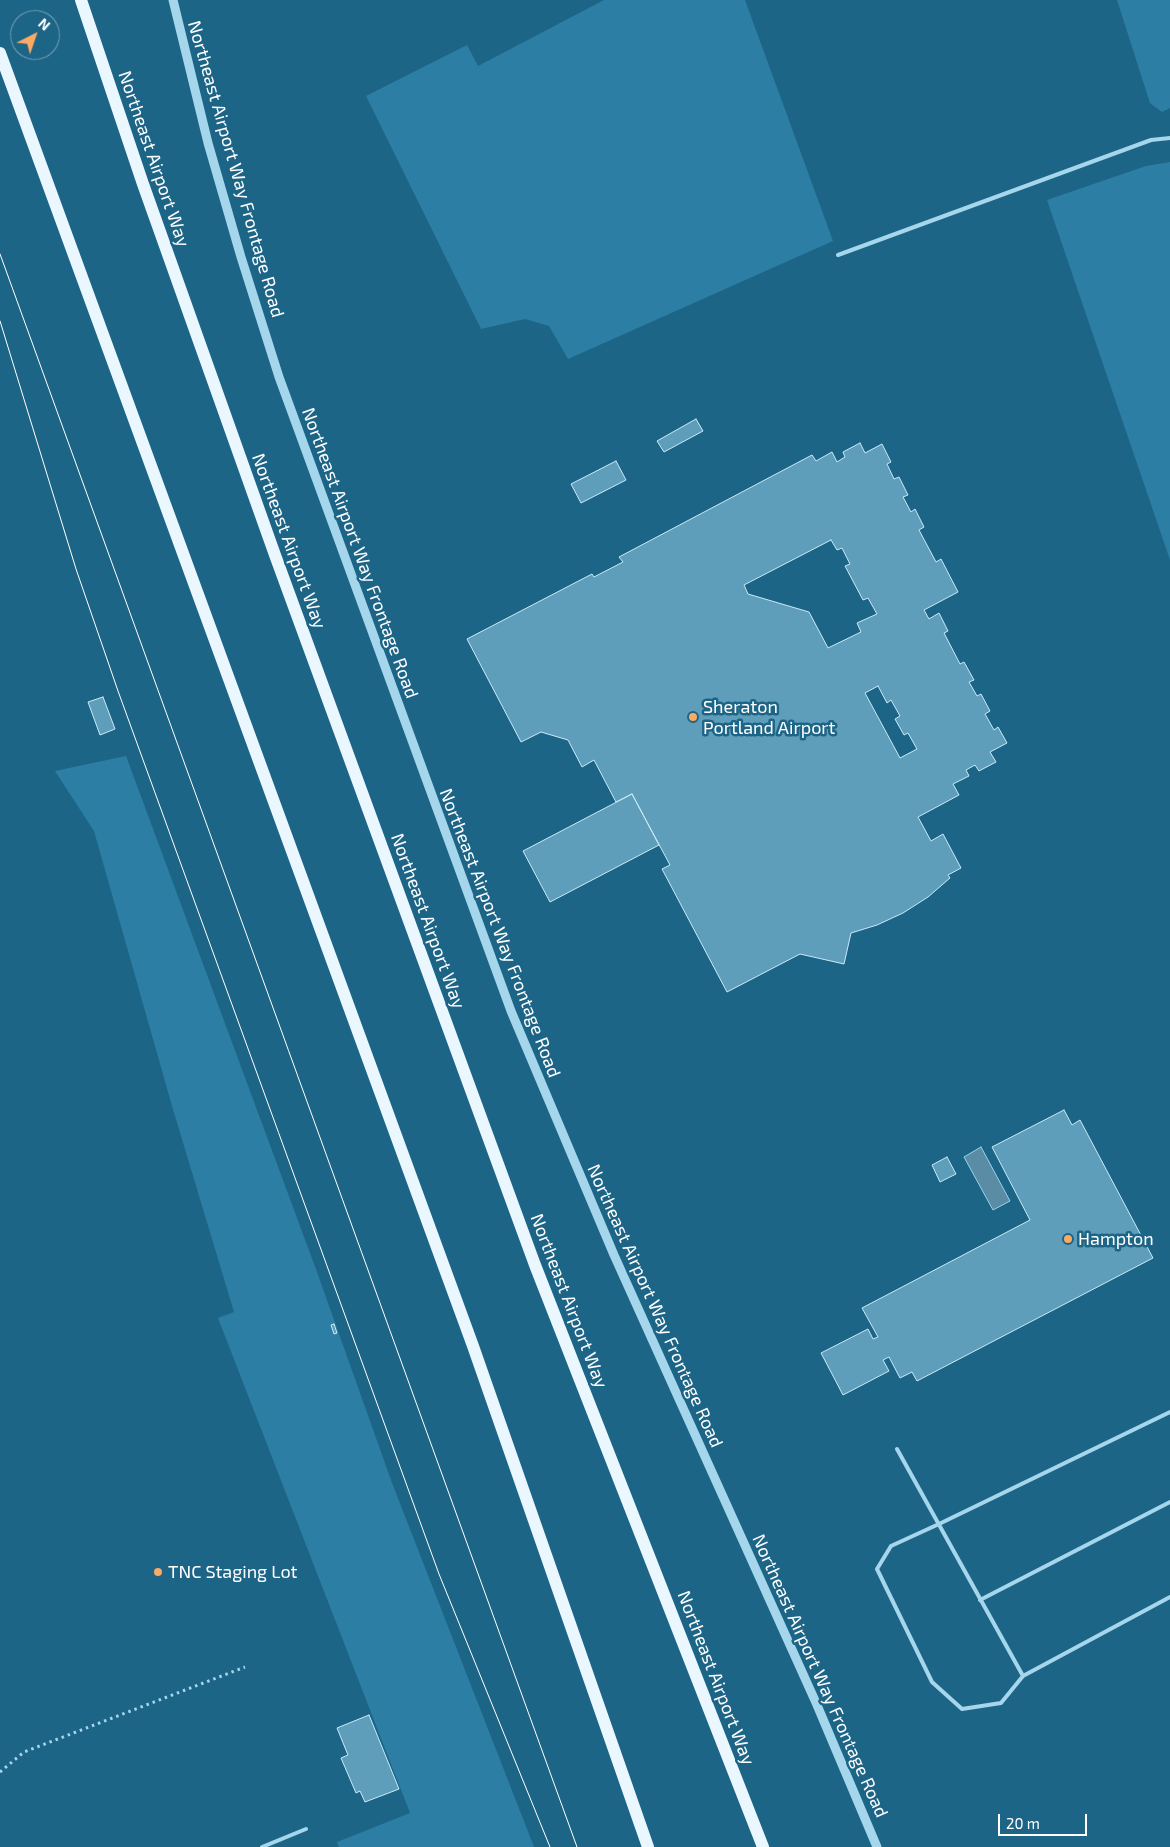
<!DOCTYPE html>
<style>
body{margin:0}
#map{position:relative;width:1170px;height:1847px;overflow:hidden;background:#1d6587;font-family:"Exo 2",sans-serif}
canvas{display:block}
.north{position:absolute;left:10px;top:10px;width:50px;height:50px;box-sizing:border-box;background:#1d6587;border:1px solid #77a3b7;border-radius:50%;rotate:41deg;font-size:14px;font-weight:700;line-height:20px;text-align:center;color:#fff}
.north::after{content:'';display:block;margin:auto;width:18px;height:22px;background:#fbaa63;clip-path:polygon(50% 0,100% 100%,50% 72%,0 100%)}
.scale{position:absolute;left:998px;top:1814px;width:89px;height:22px;box-sizing:border-box;border:2px solid #fff;border-top:0;padding-left:6px;font-size:15px;line-height:18px;white-space:nowrap;color:#fff;-webkit-text-stroke:4px #1d6587;paint-order:stroke}
</style>
<div id="map">
<canvas width="1170" height="1847"></canvas>
<div class="north">N</div>
<div class="scale">20 m</div>
</div>
<script>
const ctx = document.querySelector('canvas').getContext('2d');
ctx.lineJoin = 'round';
function fill(path, color) { ctx.fillStyle = color; ctx.fill(path, 'evenodd'); }
const shape = rows => new Path2D(rows.map(r => 'M' + r).join(''));
function strokePath(path, color, width, dash) { ctx.strokeStyle = color; ctx.lineWidth = width; ctx.lineCap = dash ? 'butt' : 'round'; ctx.setLineDash(dash || []); ctx.stroke(path); }
function drawText(font, color, halo, rows, align = 'center') {
  ctx.font = font + ' "Exo 2",sans-serif'; ctx.lineWidth = 5; ctx.setLineDash([]); ctx.textBaseline = 'middle'; ctx.strokeStyle = halo; ctx.fillStyle = color; for (const [text, x, y, turn = 0] of rows) {
    ctx.save(); ctx.translate(x, y); ctx.rotate((+turn || 0) * Math.PI / 180); ctx.textAlign = isNaN(turn) ? turn : align; if (halo) ctx.strokeText(text, 0, 0); ctx.fillText(text, 0, 0); ctx.restore();
  }
}
fill(shape([
 [604,0,745,0,833,241,568,359,549,326,525,319,481,329,366,96,467,45,478,66],
 [1117,0,1170,0,1170,108,1162,112,1150,103],
 [1170,162,1170,560,1047,200,1146,166],
 [126,756,317,1272,392,1483,534,1847,339,1847,337,1842,410,1813,218,1318,234,1312,172,1106,94,831,55,771]
]), '#2d7ea4');
const water = shape([
 [981,1147,1010,1201,993,1210,964,1157,981,1147]
]);
fill(water, '#5a8da5');
strokePath(water, '#98d4ed', 1);
const building = shape([
 [696,419,703,431,664,452,657,441,696,419],
 [860,443,865,453,882,444,891,462,887,464,894,479,899,477,908,495,903,497,911,512,915,509,924,527,919,530,936,562,941,559,958,592,924,610,929,619,939,613,948,631,944,633,960,664,964,662,974,680,969,682,977,696,981,694,990,711,985,714,994,730,998,727,1007,743,990,752,996,762,979,771,975,765,966,770,969,776,953,784,959,795,918,817,931,841,943,834,961,868,948,875,950,878,928,897,903,913,877,925,851,933,844,964,800,954,727,992,662,869,670,865,632,794,616,802,594,760,582,767,568,740,541,732,521,742,467,639,592,574,594,577,623,562,619,557,812,455,816,461,832,452,837,462,845,457,843,452,860,443],
 [831,540,837,550,842,548,850,564,845,566,863,600,868,598,877,614,857,623,861,632,828,648,809,612,748,594,744,585,831,540],
 [878,686,887,703,891,700,900,716,895,719,904,735,908,733,917,749,900,758,865,693,878,686],
 [616,461,626,480,581,503,571,484,616,461],
 [103,697,115,729,100,735,88,702,103,697],
 [632,794,659,845,550,902,523,851,632,794],
 [1064,1110,1072,1125,1080,1120,1153,1258,917,1381,912,1372,900,1378,889,1357,883,1360,889,1371,843,1395,821,1353,868,1329,873,1339,878,1337,862,1308,1030,1220,992,1147,1064,1110],
 [947,1157,956,1174,940,1182,932,1165,947,1157],
 [334,1324,337,1333,334,1334,331,1325,334,1324],
 [369,1715,399,1789,365,1802,360,1791,356,1793,341,1758,348,1755,337,1728,369,1715]
]);
fill(building, '#5f9ebb');
strokePath(building, '#caeaf8', 1);
strokePath(shape([
 [0,1772,24,1752,245,1667]
]), '#a5d6eb', 3, [2.5, 4]);
strokePath(shape([
 [838,255,1151,140,1170,138],
 [1170,1412,939,1524,891,1546,877,1569,932,1682,962,1709,1001,1703,1023,1676,1170,1597],
 [897,1449,1023,1676],
 [980,1600,1170,1502],
 [262,1847,306,1829]
]), '#a5d6eb', 4);
strokePath(shape([
 [173,0,208,143,241,257,279,377,511,1011,614,1255,817,1705,877,1847]
]), '#a5d6eb', 9);
strokePath(shape([
 [81,0,143,184,275,555,535,1265,763,1847],
 [0,53,473,1346,648,1847]
]), '#eaf7fe', 12);
strokePath(shape([
 [0,254,577,1847],
 [0,321,76,569,118,691,439,1574,550,1847]
]), '#fff', 1);
for (const [x, y, r, color] of [
 [693,717,5,"#fbaa63"],
 [1068,1239,5,"#fbaa63"],
 [158,1572,5,"#fbaa63"]
]) { const dot = new Path2D(); dot.arc(x, y, r, 0, 2 * Math.PI); ctx.fillStyle = color; ctx.fill(dot); strokePath(dot, '#1d6587', 2); }
drawText('18px', '#fff', '#1d6587', [
 ["Northeast Airport Way",154,159,71],
 ["Northeast Airport Way Frontage Road",236,169,74],
 ["Northeast Airport Way",289,541,70],
 ["Northeast Airport Way Frontage Road",360,553,70],
 ["Northeast Airport Way",428,921,70],
 ["Northeast Airport Way Frontage Road",500,933,69],
 ["Northeast Airport Way",569,1301,69],
 ["Northeast Airport Way Frontage Road",655,1306,66],
 ["Northeast Airport Way Frontage Road",820,1676,66],
 ["Northeast Airport Way",716,1678,69]
]);
drawText('18px', '#fff', '#1d6587', [
 ["Sheraton",703,707],
 ["Portland Airport",703,728],
 ["Hampton",1078,1239],
 ["TNC Staging Lot",168,1572]
], 'left');
</script>
